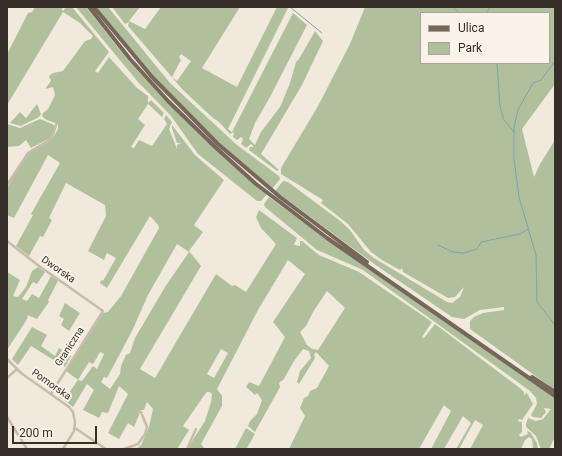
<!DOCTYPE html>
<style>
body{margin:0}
#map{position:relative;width:562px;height:456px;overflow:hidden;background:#f1eadc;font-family:Roboto,sans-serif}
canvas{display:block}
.frame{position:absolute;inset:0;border:8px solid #362e28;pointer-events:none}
.legend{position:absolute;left:420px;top:12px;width:130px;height:52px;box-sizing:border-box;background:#f9f3e9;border:1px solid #aba49c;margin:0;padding:5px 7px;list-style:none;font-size:12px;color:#362e28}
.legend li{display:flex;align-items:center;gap:8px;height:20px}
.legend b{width:20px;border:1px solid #aba49c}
.scale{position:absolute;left:12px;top:426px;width:85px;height:18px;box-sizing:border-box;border:2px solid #362e28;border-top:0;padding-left:5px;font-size:12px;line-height:14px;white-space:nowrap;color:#362e28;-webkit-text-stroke:3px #f9f3e9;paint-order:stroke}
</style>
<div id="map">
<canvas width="562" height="456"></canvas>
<div class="frame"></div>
<ul class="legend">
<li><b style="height:5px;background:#77675a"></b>Ulica</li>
<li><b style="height:11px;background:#b0c09d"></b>Park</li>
</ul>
<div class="scale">200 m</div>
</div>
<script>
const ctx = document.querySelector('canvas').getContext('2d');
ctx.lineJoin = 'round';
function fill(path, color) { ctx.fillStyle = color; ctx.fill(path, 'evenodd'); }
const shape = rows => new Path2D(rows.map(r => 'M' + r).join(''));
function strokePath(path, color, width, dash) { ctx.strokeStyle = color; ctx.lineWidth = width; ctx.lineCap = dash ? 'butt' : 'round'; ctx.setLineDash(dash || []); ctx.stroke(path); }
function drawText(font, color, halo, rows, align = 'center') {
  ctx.font = font + ' Roboto,sans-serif'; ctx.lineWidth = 4; ctx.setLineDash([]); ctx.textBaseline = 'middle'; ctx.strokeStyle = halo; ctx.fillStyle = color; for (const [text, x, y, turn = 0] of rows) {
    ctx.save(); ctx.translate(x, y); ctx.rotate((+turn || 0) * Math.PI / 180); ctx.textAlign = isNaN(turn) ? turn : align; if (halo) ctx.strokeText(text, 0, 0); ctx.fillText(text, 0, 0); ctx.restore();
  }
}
fill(shape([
 [35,7,63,7,62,10,63,11,66,7,72,7,109,52,95,71,98,73,109,57,137,88,148,96,148,103,151,100,164,113,162,117,148,104,138,119,145,125,131,147,134,148,139,140,152,146,167,124,164,119,166,115,172,122,169,129,177,149,177,145,181,143,177,143,172,128,172,125,195,155,224,180,194,225,203,232,189,251,201,266,140,369,155,378,216,274,232,286,235,285,246,292,276,244,261,228,256,217,259,210,297,238,294,245,300,246,300,241,302,241,319,255,359,272,432,322,422,337,424,338,435,324,521,389,524,392,524,395,527,393,533,404,522,420,519,419,518,421,522,422,522,432,519,435,521,437,528,434,527,431,530,432,537,443,538,449,533,449,532,439,529,437,525,440,521,449,470,449,483,425,475,420,459,449,456,449,471,423,463,416,444,449,431,449,451,411,444,405,419,449,289,449,305,416,300,408,304,398,308,396,310,391,317,388,329,366,316,352,314,355,315,358,299,384,297,382,300,371,311,358,309,351,303,349,294,361,284,379,279,383,280,387,255,432,248,426,250,421,257,414,262,400,257,393,255,395,246,387,249,382,259,386,285,337,273,322,305,274,288,260,258,310,217,389,222,396,222,406,201,444,205,449,187,449,205,421,211,402,212,394,210,392,207,392,203,397,183,426,189,430,177,449,136,449,141,445,149,427,153,409,147,402,144,410,141,410,134,427,128,423,119,439,108,433,128,394,119,386,108,413,102,412,99,418,83,410,94,390,87,384,73,407,64,400,78,380,66,371,103,313,108,312,121,296,159,228,158,225,150,216,107,288,100,283,101,280,103,281,116,258,107,253,104,260,88,251,106,216,105,205,66,183,49,218,52,220,43,237,40,236,29,256,16,246,33,215,31,214,60,163,48,155,14,218,7,215,7,188,20,165,32,150,48,142,54,136,58,129,58,125,55,123,45,119,42,116,43,113,48,109,55,95,53,87,45,89,51,81,49,76,53,73,63,71,85,41,91,39,93,36,80,23,63,12,7,105,7,54,28,13,32,12],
 [177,244,189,252,165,287,135,338,130,353,126,355,121,366,120,374,110,389,101,382,104,377,107,378,132,331,148,295],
 [327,291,345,308,318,350,312,349,307,345,300,332,306,326,313,312],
 [221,349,228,353,214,378,207,374],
 [100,352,104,354,97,369,93,366,82,381,78,380,89,362,93,364],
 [76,7,86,7,127,59,163,98,208,143,267,194,261,201,257,201,198,154,171,116,138,82],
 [96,7,108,7,170,83,237,145,279,176,280,179,272,189,223,146,157,81],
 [112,7,140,7,129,21,145,29,161,7,240,7,202,68,237,87,277,7,288,8,228,129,232,132,293,13,307,25,270,97,255,123,249,139,255,145,261,132,280,107,290,83,296,62,299,59,315,31,323,41,302,85,261,154,279,170,277,171,249,150,250,147,254,147,251,144,246,148,241,144,243,139,241,137,237,140,233,137,234,132,230,134,219,122,213,118,183,90,128,26,129,22,125,24],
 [181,54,191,61,177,81,172,77,181,60,179,57],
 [365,7,555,7,555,84,522,129,534,177,540,164,555,140,555,390,470,329,470,321,474,317,483,313,504,310,504,307,480,310,464,319,452,317,377,266,275,191,283,181,288,182,339,220,350,230,364,250,374,258,447,302,452,303,460,297,464,287,455,297,448,298,403,272,402,268,400,270,382,260,371,252,348,224,321,203,323,200,281,174,281,168,318,106,350,44],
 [421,13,549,13,549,63,421,63],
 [37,104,41,114,39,117,21,126,10,123,20,112,26,118],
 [40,119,52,124,55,126,53,134,50,138,31,148,26,140,19,146,7,147,7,124,20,128],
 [269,197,326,239,555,398,555,437,549,449,541,449,536,436,526,427,526,424,528,418,536,421,543,419,551,409,544,408,546,412,541,418,533,417,531,415,537,404,536,398,530,391,363,270,317,250,265,207,264,204],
 [38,267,45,272,37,284,33,282,22,299,27,301,32,294,39,298,51,276,58,281,48,300,49,302,37,319,27,315,28,317,24,324,7,350,7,272,20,280,13,296,18,297,26,287,32,271],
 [65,303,80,313,69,331,61,325,64,319,59,316],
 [32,327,47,335,41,346,55,356,59,348,71,356,65,367,31,346,18,365,12,359],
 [246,428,255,434,247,448,235,449]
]), '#b0c09d');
strokePath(shape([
 [290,7,322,33],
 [452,7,460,13],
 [487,13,490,7],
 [555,61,541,80,533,83,518,110,514,127,514,159,519,197,536,255,537,302,555,325],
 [497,63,500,107,504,120,514,132],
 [438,245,453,252,464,253,477,249,481,242,520,234,528,229]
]), '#7ca5ad', 1);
strokePath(shape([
 [7,185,28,153,52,138,56,125],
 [7,241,39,266,103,311,51,394],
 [7,359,21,373,69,407,73,412,75,422,74,431,63,449],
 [7,378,17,369],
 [7,417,27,449],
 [75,428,106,449],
 [124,449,138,444,145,434,147,427,141,412],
 [187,449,196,429]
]), '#c9bba9', 2.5);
strokePath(shape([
 [89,7,130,59,168,101,214,146,256,184,327,238,555,396],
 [94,7,152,77,218,144,280,197,367,262],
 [532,377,555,392]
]), '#77675a', 4);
drawText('10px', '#362e28', '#f9f3e9', [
 ["Dworska",58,270,35],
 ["Graniczna",70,347,-57],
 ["Pomorska",51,385,35]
]);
</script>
